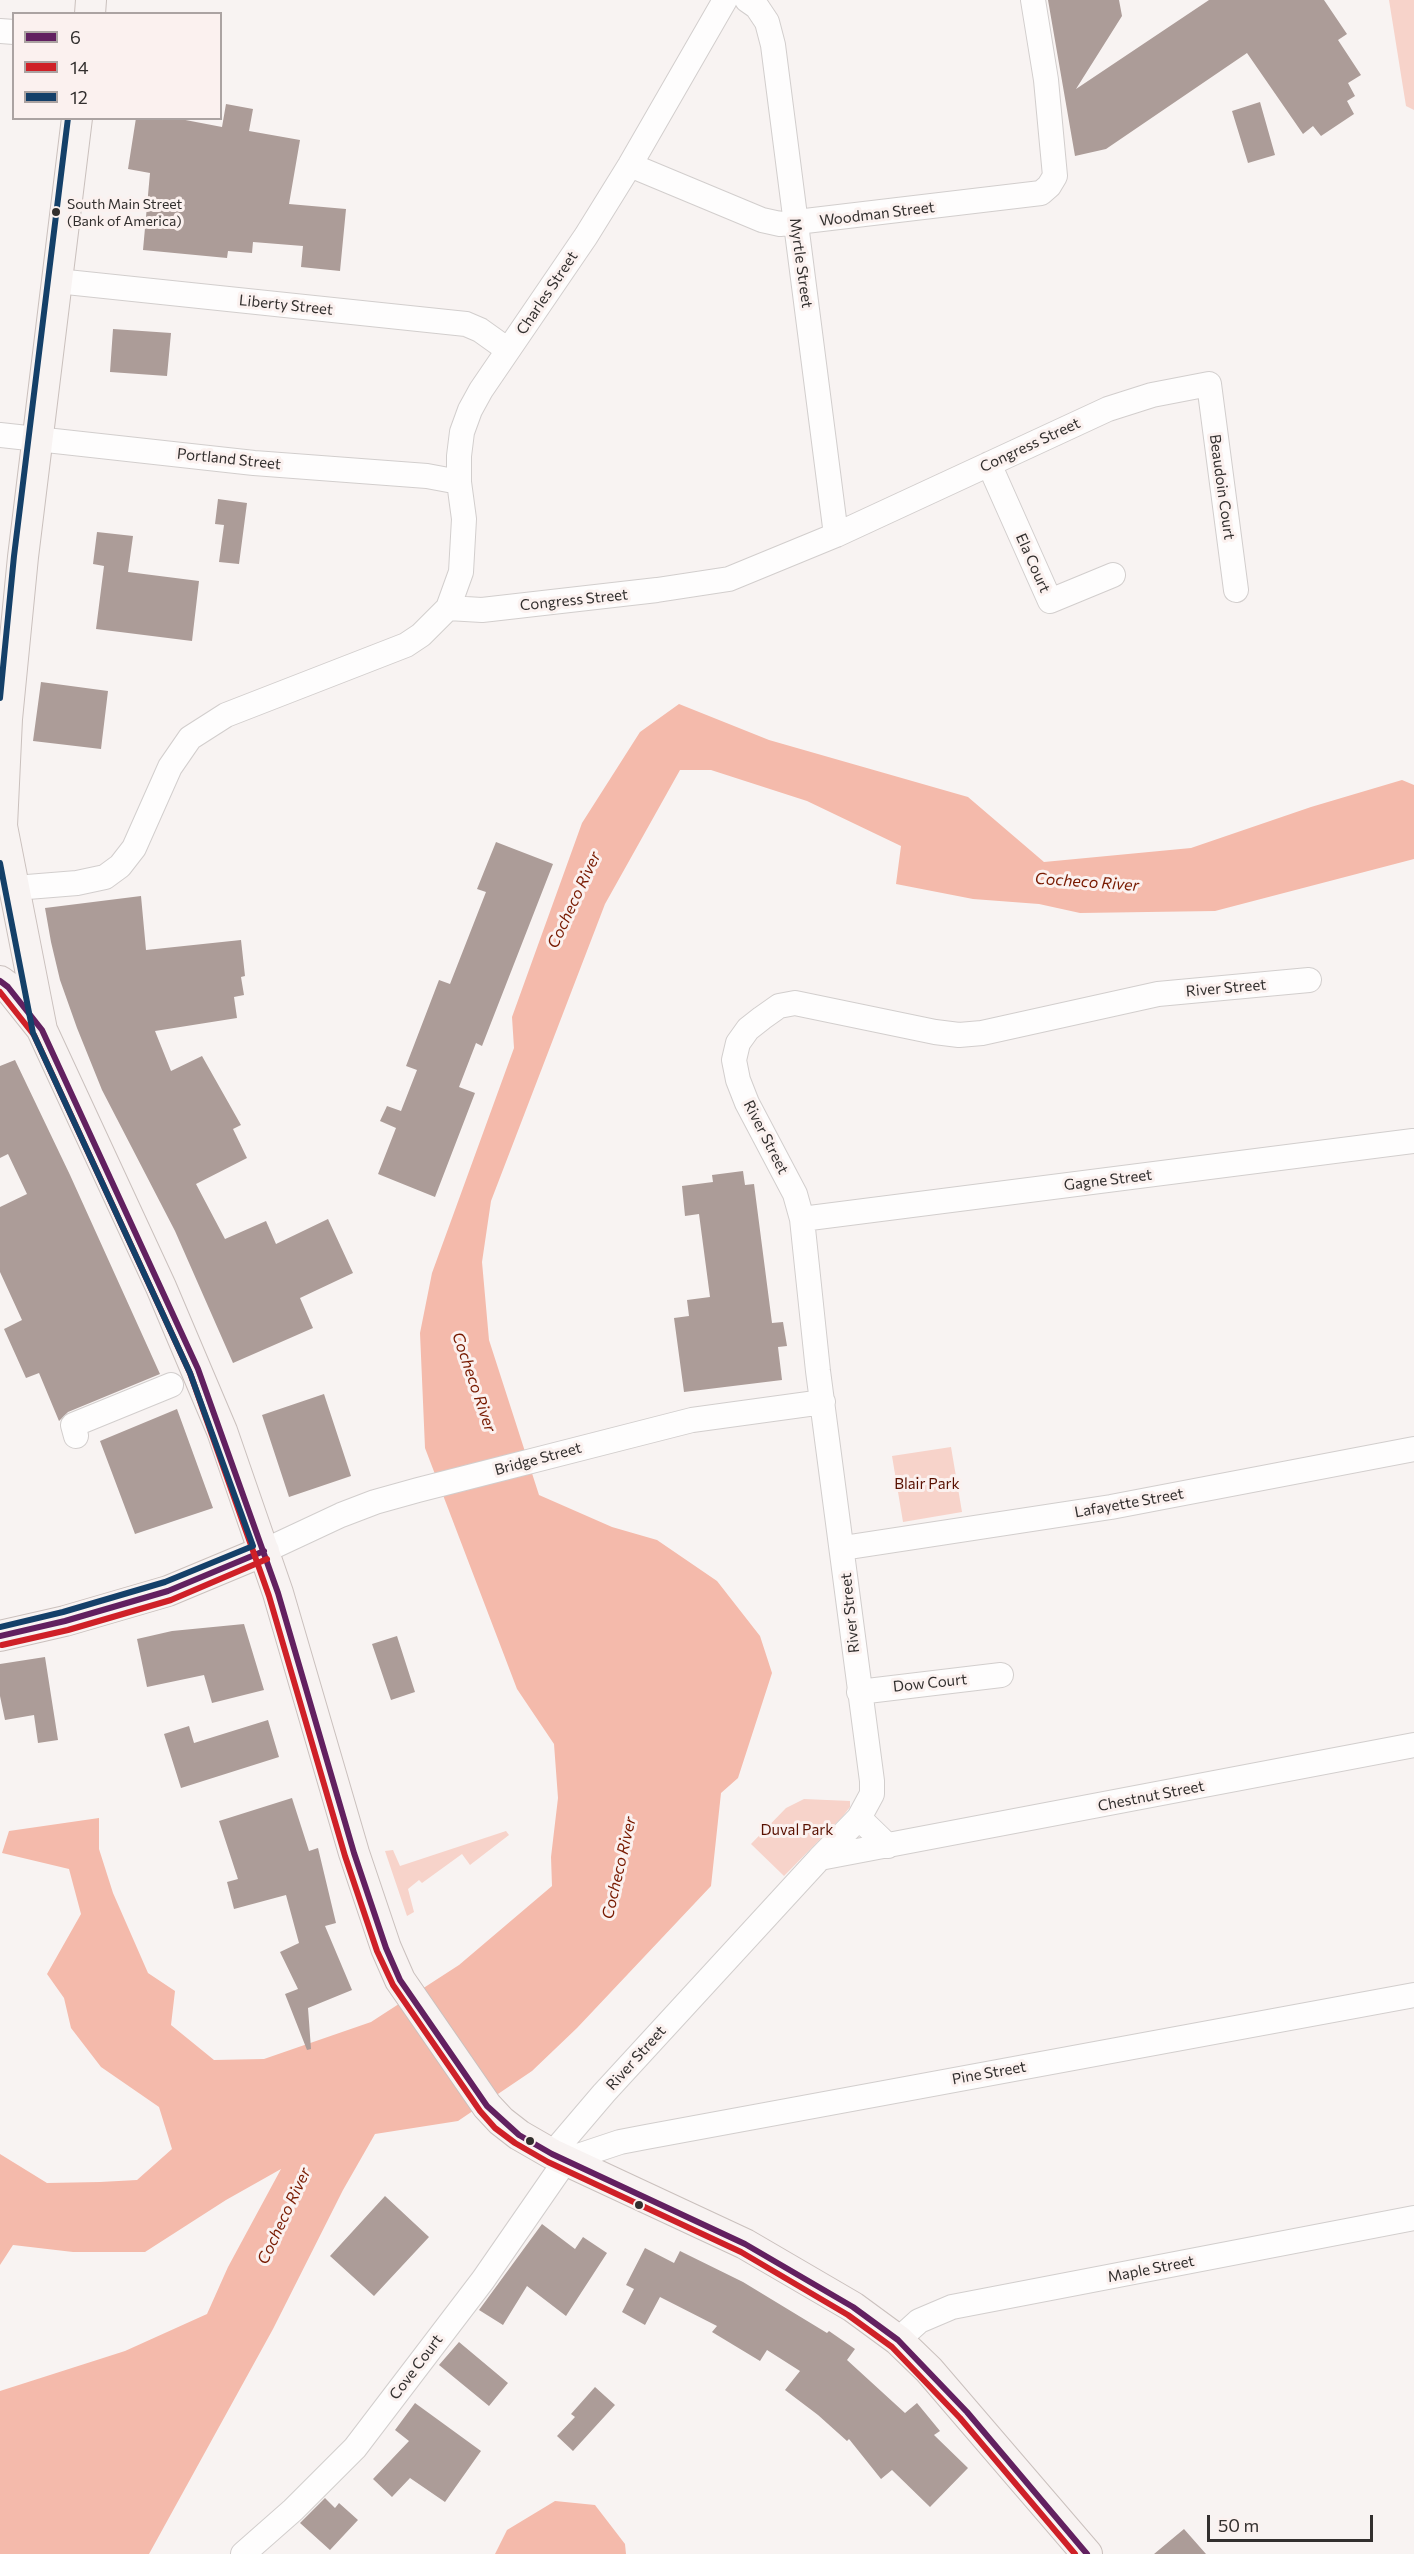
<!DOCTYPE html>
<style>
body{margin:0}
#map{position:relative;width:1414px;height:2554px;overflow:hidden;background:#f8f3f2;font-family:Commissioner,sans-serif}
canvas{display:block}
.legend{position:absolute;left:12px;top:12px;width:210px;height:108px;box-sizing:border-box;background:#fbf1ef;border:2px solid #aba3a2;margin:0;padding:8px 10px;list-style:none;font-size:18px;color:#322f2e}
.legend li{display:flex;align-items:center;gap:12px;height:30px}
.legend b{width:30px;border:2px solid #aba3a2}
.scale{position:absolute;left:1207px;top:2515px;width:166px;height:27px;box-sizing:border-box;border:3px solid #322f2e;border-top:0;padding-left:8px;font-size:18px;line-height:21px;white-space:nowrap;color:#322f2e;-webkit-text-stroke:4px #fbf1ef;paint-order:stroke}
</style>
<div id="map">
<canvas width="1414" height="2554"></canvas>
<ul class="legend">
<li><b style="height:8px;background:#622060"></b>6</li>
<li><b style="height:8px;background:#cf2027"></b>14</li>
<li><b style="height:8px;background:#144069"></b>12</li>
</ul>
<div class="scale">50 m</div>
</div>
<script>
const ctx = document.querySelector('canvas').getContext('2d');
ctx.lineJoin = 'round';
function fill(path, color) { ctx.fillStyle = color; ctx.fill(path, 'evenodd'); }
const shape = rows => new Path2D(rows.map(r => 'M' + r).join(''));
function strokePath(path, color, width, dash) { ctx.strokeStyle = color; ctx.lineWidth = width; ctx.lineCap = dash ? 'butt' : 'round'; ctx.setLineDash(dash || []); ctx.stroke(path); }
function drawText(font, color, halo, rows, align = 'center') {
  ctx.font = font + ' Commissioner,sans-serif'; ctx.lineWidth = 6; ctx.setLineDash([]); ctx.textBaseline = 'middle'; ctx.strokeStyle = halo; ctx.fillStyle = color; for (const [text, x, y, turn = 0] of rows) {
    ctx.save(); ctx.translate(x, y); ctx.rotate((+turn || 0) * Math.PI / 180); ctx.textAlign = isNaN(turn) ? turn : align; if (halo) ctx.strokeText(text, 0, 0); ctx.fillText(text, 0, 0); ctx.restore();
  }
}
fill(shape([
 [1389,0,1414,0,1414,110,1406,106],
 [951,1447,962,1512,903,1522,892,1456],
 [804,1799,850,1801,850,1807,843,1816,784,1876,751,1844,786,1808],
 [506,1831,509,1835,470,1865,462,1854,422,1883,419,1880,408,1889,414,1912,407,1916,385,1851,393,1850,400,1866]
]), '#f7d3ca');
fill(shape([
 [679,704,769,740,968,797,1044,862,1191,848,1311,807,1402,780,1414,785,1414,859,1215,911,1080,913,1039,904,973,899,896,884,901,846,807,801,711,770,680,770,605,904,491,1201,482,1262,489,1340,539,1495,612,1527,657,1540,717,1581,760,1636,772,1673,738,1778,721,1793,711,1886,577,2028,532,2071,458,2121,375,2134,343,2190,273,2329,149,2554,0,2554,0,2391,125,2351,207,2314,228,2267,281,2169,226,2200,145,2252,73,2252,13,2245,0,2265,0,2154,47,2183,100,2182,137,2180,172,2149,159,2107,101,2067,71,2028,64,1998,47,1974,81,1914,69,1869,2,1853,9,1831,99,1818,99,1849,113,1893,148,1973,175,1991,171,2025,214,2060,264,2059,371,2022,459,1965,552,1886,551,1857,558,1798,554,1744,517,1689,425,1448,420,1333,432,1273,514,1048,512,1017,582,823,640,732],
 [555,2501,595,2505,625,2544,626,2554,495,2554,507,2530]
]), '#f4baab');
fill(shape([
 [1048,0,1119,0,1122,16,1076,89,1209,0,1324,0,1347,34,1338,40,1361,75,1348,83,1355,96,1347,101,1354,114,1321,136,1313,126,1303,134,1247,53,1106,149,1075,156],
 [1260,102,1275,155,1248,163,1232,111],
 [226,104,253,109,249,131,300,140,289,204,346,209,340,271,301,267,303,246,253,242,252,253,228,251,227,258,143,250,150,173,128,169,136,118,175,118,222,127],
 [113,329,171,333,167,376,110,372],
 [218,499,247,503,239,564,219,562,224,525,215,524],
 [97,532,133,536,128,572,199,581,192,641,96,629,104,566,93,564],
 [41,682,108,691,101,749,33,741],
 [496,842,553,864,482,1046,476,1043,459,1087,475,1093,435,1197,378,1174,396,1128,380,1121,387,1106,401,1111,417,1070,406,1066,439,980,450,984,486,892,477,889],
 [141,896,146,950,241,940,245,976,241,977,244,995,234,997,237,1018,155,1031,171,1071,202,1056,241,1125,233,1129,247,1158,196,1184,225,1239,266,1221,276,1244,328,1219,353,1273,300,1298,313,1328,233,1363,175,1231,102,1090,77,1028,60,980,51,942,45,908],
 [15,1060,70,1175,160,1374,68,1412,59,1421,39,1373,26,1378,4,1329,22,1320,0,1272,0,1207,27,1194,8,1154,0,1158,0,1066],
 [743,1171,745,1185,754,1184,772,1323,783,1322,787,1346,778,1347,782,1380,684,1392,674,1318,689,1316,687,1300,710,1297,699,1214,685,1216,682,1186,713,1182,712,1175],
 [324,1394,351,1476,289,1497,262,1415],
 [177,1409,213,1508,135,1534,100,1441],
 [244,1624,264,1690,212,1703,204,1675,147,1687,137,1639,172,1631],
 [397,1636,415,1692,391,1700,372,1644],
 [45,1657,58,1740,38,1743,34,1715,5,1720,0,1696,0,1664],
 [268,1720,279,1757,181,1788,164,1734,189,1726,194,1743],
 [292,1798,309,1851,318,1848,336,1923,325,1926,352,1990,308,2008,311,2049,307,2050,285,1994,298,1989,280,1952,299,1943,286,1895,234,1909,227,1882,238,1879,219,1821],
 [385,2196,429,2237,374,2296,330,2256],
 [542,2224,575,2249,583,2237,607,2253,566,2316,527,2286,503,2325,479,2310],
 [645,2248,674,2263,680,2251,743,2282,827,2333,829,2331,855,2349,847,2360,905,2413,917,2403,940,2431,934,2435,968,2468,930,2507,892,2470,881,2479,849,2439,847,2441,818,2415,785,2390,800,2371,767,2350,760,2361,712,2332,717,2326,660,2297,645,2325,622,2312,634,2289,626,2285],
 [459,2342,508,2383,489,2406,439,2365],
 [595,2387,615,2405,573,2451,557,2436,575,2417,571,2414],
 [415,2403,481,2451,445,2502,410,2478,392,2497,373,2479,409,2441,395,2430],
 [325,2498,335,2508,339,2503,358,2520,330,2550,300,2523],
 [1184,2529,1206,2554,1154,2554]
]), '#ac9c98');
const minor = shape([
 [747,0,757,7,767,22,773,45,836,535],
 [0,31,14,32],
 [630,165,762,220,780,224,1041,193,1049,186,1055,176,1046,80,1033,0],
 [57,281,466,324,480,330,508,350],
 [0,435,254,463,427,476,459,482],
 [989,464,1050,601,1113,575],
 [448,608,482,610,657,590,729,579,836,535,1108,409,1152,395,1209,384,1236,590],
 [15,888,77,883,105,877,120,866,134,848,170,767,190,738,226,715,406,645,421,635,448,608,461,572,464,519,459,482,459,456,462,432,470,410,481,390,586,236,630,165,725,0],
 [802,1219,1413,1141],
 [76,1436,73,1425,171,1385],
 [843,1548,1111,1507,1414,1449],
 [264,1551,341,1515,375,1502,418,1490,692,1420,823,1402],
 [859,1692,1001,1675],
 [888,1846,859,1818,872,1794,872,1781,818,1371,802,1219,795,1194,747,1103,738,1080,734,1060,738,1043,748,1029,762,1018,779,1006,795,1003,935,1032,959,1035,982,1033,1158,994,1309,980],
 [820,1858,859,1818],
 [552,2154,604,2093,820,1858,1414,1745],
 [898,2340,919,2321,952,2307,1414,2218],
 [243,2554,293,2510,355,2448,483,2280,566,2160,620,2142,646,2137,1414,1995]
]);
const major = shape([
 [90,14,91,0],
 [77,118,23,557,7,719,2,826,42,1030,161,1287,222,1431,278,1593,354,1853,386,1948,400,1980,487,2106,501,2121,519,2135,552,2154,745,2244,853,2307,898,2340,929,2370,1087,2554],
 [0,981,8,987,40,1027],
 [0,1636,65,1621,168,1591,264,1551]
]);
strokePath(minor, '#d2cecd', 26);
strokePath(major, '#cac0bd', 32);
strokePath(minor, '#fefdfd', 24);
strokePath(major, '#f8f3f2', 30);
strokePath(shape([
 [0,981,8,987,42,1030,198,1369,278,1593,354,1853,386,1948,400,1980,487,2106,519,2135,552,2154,745,2244,853,2307,898,2340,967,2412,1087,2554],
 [0,1636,65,1621,168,1591,264,1551]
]), '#622060', 6);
strokePath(shape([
 [0,992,34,1035,190,1373,269,1596,345,1856,377,1951,393,1985,480,2111,495,2128,515,2143,548,2162,741,2252,848,2315,892,2347,960,2418,1075,2554],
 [2,1645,68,1630,171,1600,267,1559]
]), '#cf2027', 6);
strokePath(shape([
 [0,698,14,556,68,118],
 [0,863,33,1033,190,1373,253,1546,165,1582,63,1612,0,1627]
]), '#144069', 6);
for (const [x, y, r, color] of [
 [56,212,5,"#322f2e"],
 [530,2141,5,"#322f2e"],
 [639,2205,5,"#322f2e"]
]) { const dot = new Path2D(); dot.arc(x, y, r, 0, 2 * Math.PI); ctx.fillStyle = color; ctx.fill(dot); strokePath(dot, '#fbf1ef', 2); }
drawText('14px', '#322f2e', '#fbf1ef', [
 ["South Main Street",67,204],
 ["(Bank of America)",67,221]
], 'left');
drawText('15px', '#322f2e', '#fbf1ef', [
 ["Woodman Street",877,214,-7],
 ["Myrtle Street",801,263,82],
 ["Charles Street",547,293,-56],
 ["Liberty Street",286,305,6],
 ["Congress Street",1030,445,-25],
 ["Portland Street",229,459,6],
 ["Beaudoin Court",1222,487,82],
 ["Ela Court",1033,563,66],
 ["Congress Street",574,600,-6],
 ["River Street",1226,988,-5],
 ["River Street",766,1137,63],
 ["Gagne Street",1108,1180,-7],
 ["Bridge Street",538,1459,-15],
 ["Lafayette Street",1129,1503,-10],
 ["River Street",850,1613,-96],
 ["Dow Court",930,1683,-6],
 ["Chestnut Street",1151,1796,-11],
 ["River Street",636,2058,-48],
 ["Pine Street",989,2073,-10],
 ["Maple Street",1151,2269,-11],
 ["Cove Court",416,2367,-53]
]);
drawText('15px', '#581000', '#fbf1ef', [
 ["Blair Park",927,1484],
 ["Duval Park",797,1830]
]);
drawText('italic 16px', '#781a00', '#fbf1ef', [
 ["Cocheco River",1087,882,4],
 ["Cocheco River",574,900,-65],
 ["Cocheco River",474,1382,71],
 ["Cocheco River",619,1868,-77],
 ["Cocheco River",284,2216,-65]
]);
</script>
